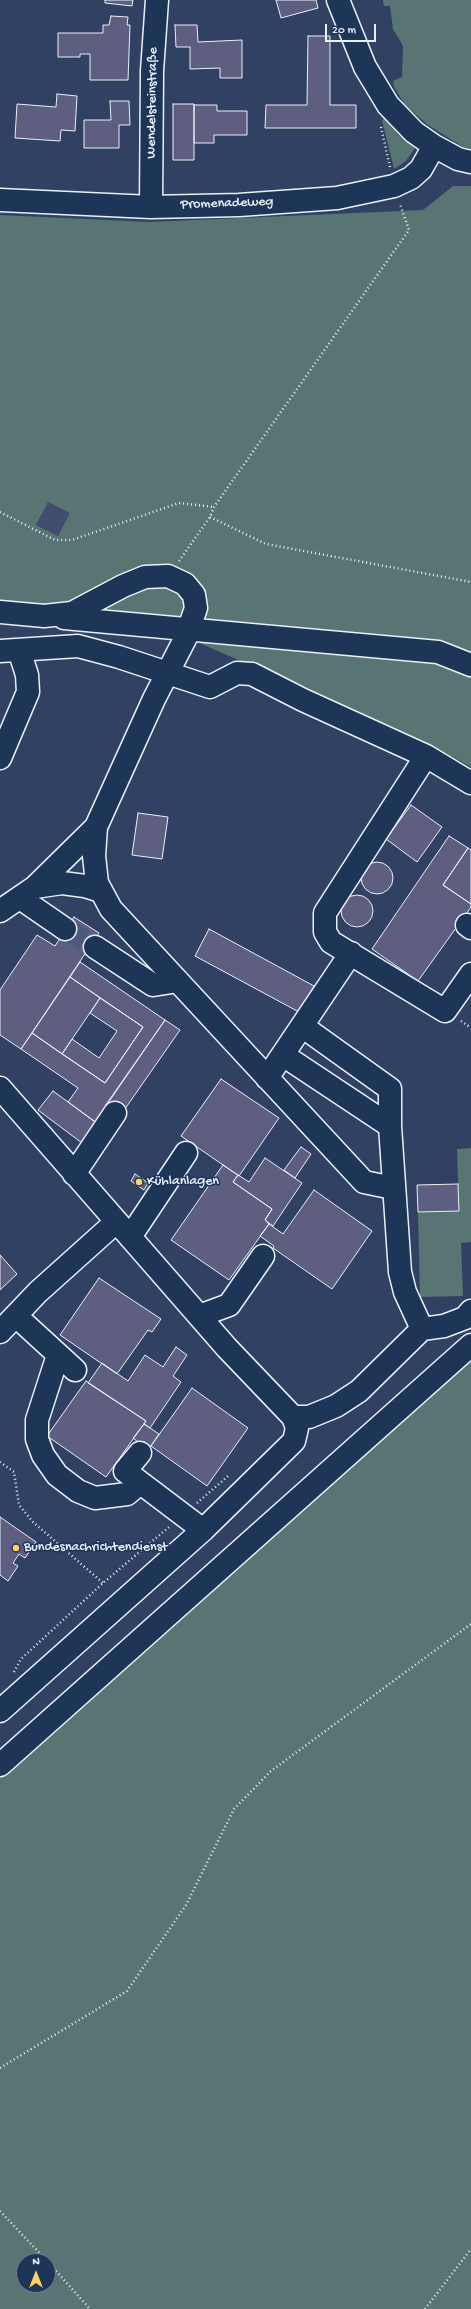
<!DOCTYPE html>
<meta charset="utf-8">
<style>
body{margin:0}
#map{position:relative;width:471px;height:2309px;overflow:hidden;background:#304163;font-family:"Gochi Hand",sans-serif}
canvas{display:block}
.north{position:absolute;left:16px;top:2253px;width:40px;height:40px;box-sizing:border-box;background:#1d3557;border:1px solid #6e8097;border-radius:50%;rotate:0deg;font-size:11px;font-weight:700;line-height:16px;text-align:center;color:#e8f1f8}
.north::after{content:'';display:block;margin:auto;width:14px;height:18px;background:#ffd166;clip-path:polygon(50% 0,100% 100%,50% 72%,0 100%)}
.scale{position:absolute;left:325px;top:24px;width:51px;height:18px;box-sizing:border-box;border:2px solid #e8f1f8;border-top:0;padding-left:5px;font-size:12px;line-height:14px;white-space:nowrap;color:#e8f1f8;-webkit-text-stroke:3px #1d3557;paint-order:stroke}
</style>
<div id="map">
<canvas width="471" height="2309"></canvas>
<div class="north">N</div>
<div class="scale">20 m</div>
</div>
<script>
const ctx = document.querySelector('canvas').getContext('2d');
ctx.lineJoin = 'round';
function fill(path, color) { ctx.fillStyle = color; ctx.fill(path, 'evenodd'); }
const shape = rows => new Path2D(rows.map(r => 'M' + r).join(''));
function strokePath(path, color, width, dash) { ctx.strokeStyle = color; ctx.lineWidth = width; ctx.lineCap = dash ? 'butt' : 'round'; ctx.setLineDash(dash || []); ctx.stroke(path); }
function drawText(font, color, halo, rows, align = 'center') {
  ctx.font = font + ' "Gochi Hand",sans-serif'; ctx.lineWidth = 3; ctx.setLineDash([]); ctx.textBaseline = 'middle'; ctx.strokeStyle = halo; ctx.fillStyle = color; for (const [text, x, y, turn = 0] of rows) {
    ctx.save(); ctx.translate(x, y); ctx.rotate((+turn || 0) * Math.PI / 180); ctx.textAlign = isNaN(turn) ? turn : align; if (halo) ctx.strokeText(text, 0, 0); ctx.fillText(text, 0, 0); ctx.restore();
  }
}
fill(shape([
 [48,502,70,513,58,536,36,525]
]), '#414d6f');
fill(shape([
 [383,0,471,0,471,149,463,147,428,125,405,105,394,87,393,81,402,77,403,46,393,29,390,6,384,6],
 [384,118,399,135,415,148,406,161,394,169,382,120],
 [453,186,471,186,471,767,421,740,131,613,0,602,0,215,149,222,423,210],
 [48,502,70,513,58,536,36,525],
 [471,1148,471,1242,461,1243,463,1296,420,1297,418,1212,459,1211,457,1149],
 [471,1359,471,2309,0,2309,0,1775],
 [24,2261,48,2261,48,2285,24,2285]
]), '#587573');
const building = shape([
 [105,0,133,0,132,6,105,3,105,0],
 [276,0,316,0,318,8,281,18,276,0],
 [111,16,128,17,127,25,130,25,128,80,90,80,90,54,80,54,80,57,58,57,58,33,103,33,103,25,109,25,111,16],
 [175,25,197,25,198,42,242,40,242,78,220,78,220,68,190,69,190,47,176,47,175,25],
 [308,36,330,36,330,105,356,105,356,128,265,128,266,105,307,105,308,36],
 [57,94,77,96,75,131,61,130,60,141,15,138,17,104,56,107,57,94],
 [110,101,129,101,130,125,119,125,119,148,84,148,84,120,111,120,110,101],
 [173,104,194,104,194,160,173,160,173,104],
 [194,105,217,105,217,111,247,111,247,135,214,135,214,143,194,143,194,105],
 [411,805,442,827,417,862,386,839,411,805],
 [138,813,168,817,162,859,132,855,138,813],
 [449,836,468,848,443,885,471,904,471,907,418,981,372,949,449,836],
 [468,848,471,850,471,904,443,885,468,848],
 '361 878a16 16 0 1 1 32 0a16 16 0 1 1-32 0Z',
 '341 911a16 16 0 1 1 32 0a16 16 0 1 1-32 0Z',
 [74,917,99,933,21,1049,0,1035,0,990,37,935,55,946,74,917],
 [209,929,314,986,299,1012,195,956,209,929],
 [80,962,165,1020,95,1122,68,1102,78,1088,21,1049,32,1033,105,1083,143,1027,70,977,80,962],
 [70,977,100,998,62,1054,32,1033,70,977],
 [100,998,143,1027,105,1083,62,1054,72,1039,99,1058,117,1031,90,1013,100,998],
 [165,1020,180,1030,120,1116,105,1106,165,1020],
 [221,1079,279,1118,239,1176,181,1136,221,1079],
 [53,1091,101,1126,86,1146,38,1110,53,1091],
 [301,1147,311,1154,295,1178,284,1170,301,1147],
 [265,1158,302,1183,273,1226,265,1220,272,1209,233,1182,238,1175,249,1182,265,1158],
 [223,1165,238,1175,233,1182,272,1209,265,1220,269,1224,229,1280,171,1240,223,1165],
 [135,1174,148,1183,144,1190,131,1181,135,1174],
 [458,1184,459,1211,418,1212,417,1185,458,1184],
 [314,1190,372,1231,332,1289,273,1248,274,1246,260,1236,269,1224,283,1234,314,1190],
 [0,1255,17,1274,0,1290,0,1255],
 [99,1278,161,1319,152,1332,148,1330,117,1374,60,1335,99,1278],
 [176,1347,187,1355,173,1376,181,1382,150,1428,144,1424,146,1421,88,1383,102,1363,128,1381,145,1355,163,1367,176,1347],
 [86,1381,146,1421,106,1477,47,1436,86,1381],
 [192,1388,248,1428,207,1486,151,1446,192,1388],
 [144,1424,159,1434,148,1450,133,1438,144,1424],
 [0,1517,36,1542,25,1558,19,1554,13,1563,18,1566,8,1581,0,1575,0,1517]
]);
fill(building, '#5e5f80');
strokePath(building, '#e8f1f8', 1);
strokePath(shape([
 [65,929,95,947]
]), '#4c5b79', 22, [22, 11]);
const minor = shape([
 [338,0,365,67,388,105,414,132,434,146,458,159,471,162],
 [0,200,151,207,239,205,337,198,394,186,411,178,421,169,434,146],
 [151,207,152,71,157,0],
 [0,612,44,616,72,613,123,586,145,577,168,576,185,584,194,595,196,608,186,637,154,699,96,827,35,887,0,911],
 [64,618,438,652,471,665],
 [0,651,78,646,119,657,210,687,237,673,252,674,303,700,426,756,325,913,325,932,331,942,445,1011,471,974],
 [426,756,471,783],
 [0,758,28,692,27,675,19,650],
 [96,827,94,856,97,883,111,909,364,1182,393,1188],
 [35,887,62,883,85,886,101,891],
 [20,898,65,929],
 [467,925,471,928],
 [95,947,153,985,178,981],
 [283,1055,390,1126],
 [267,1078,351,953],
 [0,1088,227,1348,293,1417,297,1428,294,1441,203,1530,0,1711],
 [74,1174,115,1113],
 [130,1237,186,1153],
 [16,1316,75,1370],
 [199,1316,229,1305,263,1256],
 [422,1329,444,1326,465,1318,471,1311],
 [0,1332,38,1292,116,1222],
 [58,1355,37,1420,37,1439,43,1455,57,1475,78,1491,95,1498,127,1494,140,1483],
 [293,1417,309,1417,336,1406,359,1391,422,1329,405,1292,400,1272,390,1126,390,1089,302,1026],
 [140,1453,125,1471,203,1530],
 [0,1765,471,1345]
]);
strokePath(minor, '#e8f1f8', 25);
strokePath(shape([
 [381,127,390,167],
 [0,512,55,540,72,540,179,503,214,507],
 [210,517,266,544,471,582],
 [179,561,210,517,214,507,409,230,400,204],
 [461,1021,471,1028],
 [0,1462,14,1472,19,1505,33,1522,103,1583],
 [197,1503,228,1476],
 [14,1672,21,1659,103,1583,169,1527],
 [0,2068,127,1991,186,1905,234,1809,271,1771,471,1624],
 [0,2211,47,2261],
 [48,2262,90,2309],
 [425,2309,471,2249]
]), '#e8f1f8', 2.5, [1, 3]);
strokePath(minor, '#1d3557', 22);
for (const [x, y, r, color] of [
 [139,1182,4,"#ffd166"],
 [16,1548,4,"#ffd166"]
]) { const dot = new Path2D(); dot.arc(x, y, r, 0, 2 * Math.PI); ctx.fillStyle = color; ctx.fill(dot); strokePath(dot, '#1d3557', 1.5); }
drawText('14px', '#e8f1f8', '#1d3557', [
 ["Wendelsteinstraße",153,103,-89],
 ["Promenadeweg",227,204,-2]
]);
drawText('14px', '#e8f1f8', '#1d3557', [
 ["Kühlanlagen",147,1182],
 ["Bundesnachrichtendienst",24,1548]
], 'left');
</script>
